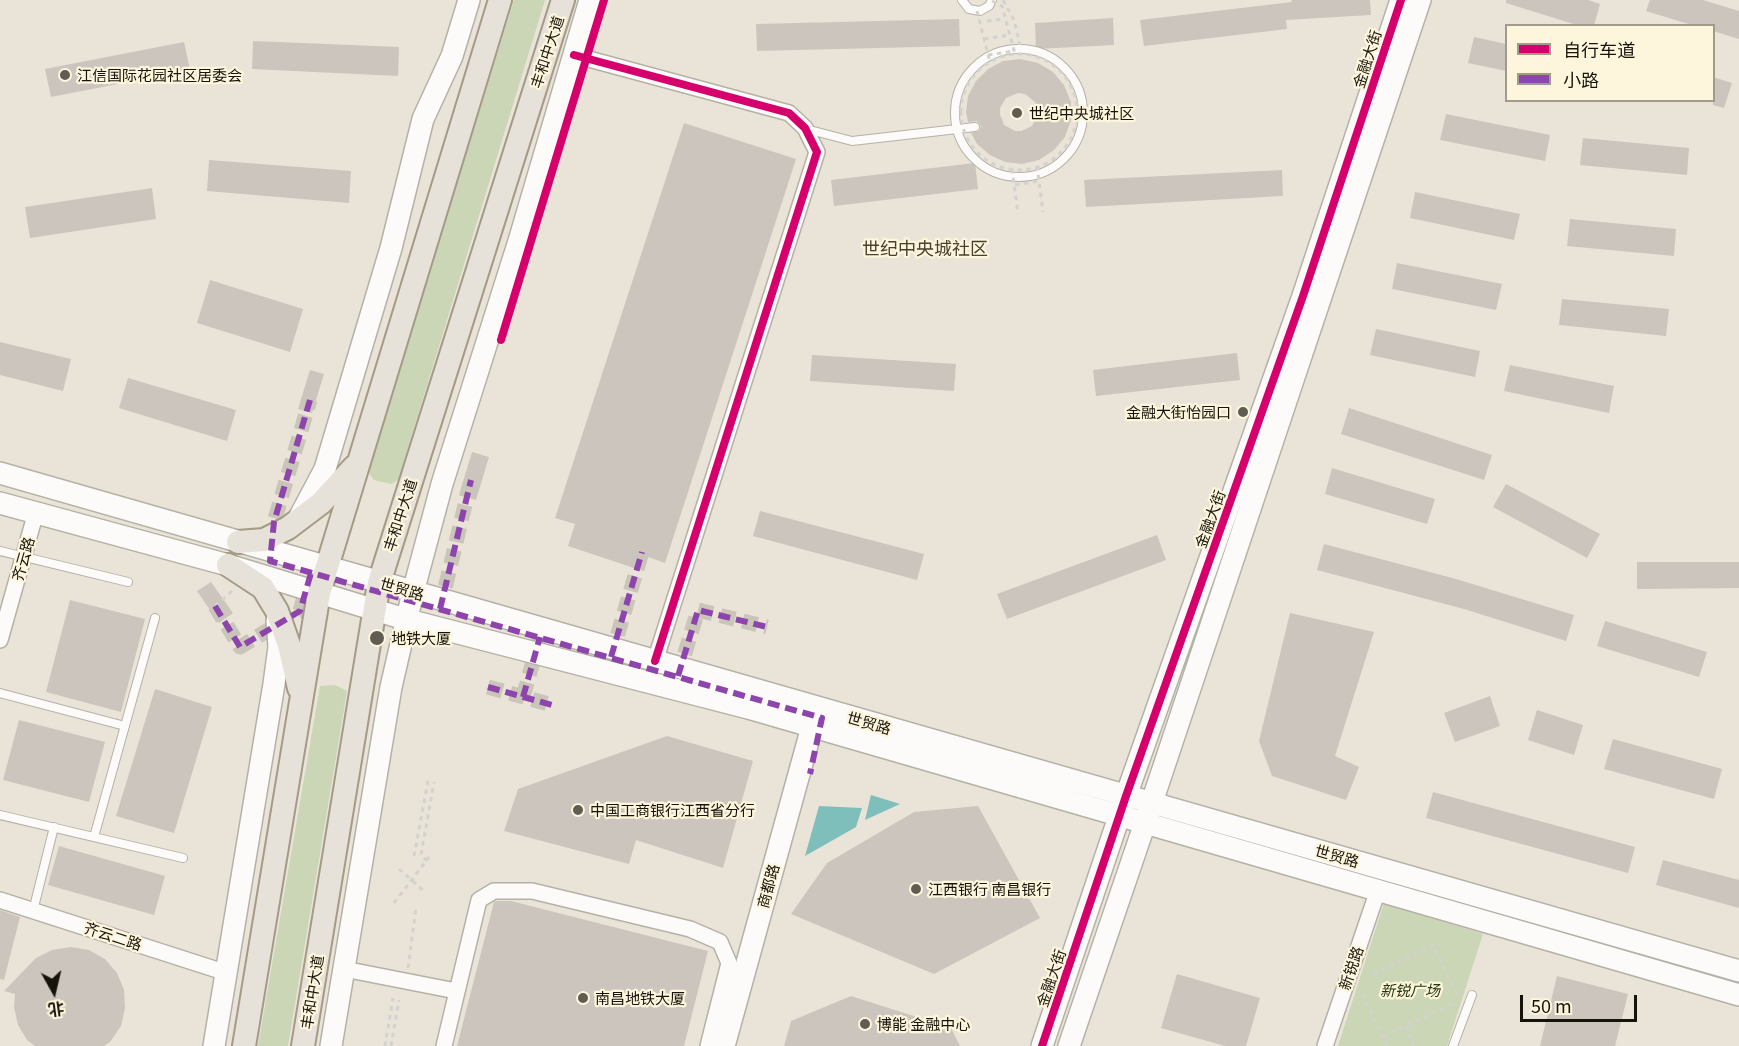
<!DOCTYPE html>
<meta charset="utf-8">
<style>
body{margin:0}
#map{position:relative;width:1739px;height:1046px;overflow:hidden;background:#e9e4d7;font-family:Georgia,"Noto Sans SC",serif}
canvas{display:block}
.legend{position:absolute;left:1505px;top:24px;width:210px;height:78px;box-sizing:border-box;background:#fef5dd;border:2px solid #a19b89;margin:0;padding:8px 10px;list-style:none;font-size:18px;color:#16130a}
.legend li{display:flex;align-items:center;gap:12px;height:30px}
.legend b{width:30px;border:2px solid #a19b89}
.north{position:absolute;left:24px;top:962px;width:60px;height:60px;-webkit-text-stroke:4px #fef5dd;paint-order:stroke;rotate:172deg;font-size:16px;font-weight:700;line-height:24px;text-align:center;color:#16130a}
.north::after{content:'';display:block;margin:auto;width:21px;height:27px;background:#16130a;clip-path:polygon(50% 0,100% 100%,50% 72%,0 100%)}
.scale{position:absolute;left:1520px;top:995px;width:117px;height:27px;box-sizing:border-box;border:3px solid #16130a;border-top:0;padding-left:8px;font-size:18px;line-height:21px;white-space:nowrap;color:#16130a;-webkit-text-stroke:4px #fef5dd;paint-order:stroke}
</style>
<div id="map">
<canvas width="1739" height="1046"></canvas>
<ul class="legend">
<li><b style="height:8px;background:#d6006c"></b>自行车道</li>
<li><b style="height:8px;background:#8e44ad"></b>小路</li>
</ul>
<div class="north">北</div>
<div class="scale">50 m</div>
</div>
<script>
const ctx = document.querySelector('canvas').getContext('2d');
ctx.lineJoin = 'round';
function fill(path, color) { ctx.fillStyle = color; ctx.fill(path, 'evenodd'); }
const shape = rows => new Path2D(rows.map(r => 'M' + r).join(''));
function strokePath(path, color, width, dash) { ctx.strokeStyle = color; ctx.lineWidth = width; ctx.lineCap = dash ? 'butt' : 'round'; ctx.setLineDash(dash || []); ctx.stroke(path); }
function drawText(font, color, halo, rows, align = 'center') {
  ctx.font = font + ' Georgia,"Noto Sans SC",serif'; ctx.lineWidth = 4.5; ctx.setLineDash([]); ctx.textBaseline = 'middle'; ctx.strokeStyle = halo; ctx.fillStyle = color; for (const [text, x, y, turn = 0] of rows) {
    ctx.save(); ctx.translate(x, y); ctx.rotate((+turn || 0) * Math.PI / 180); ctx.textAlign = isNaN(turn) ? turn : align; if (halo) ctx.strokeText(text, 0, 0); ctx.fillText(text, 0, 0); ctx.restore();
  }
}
fill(shape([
 [514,0,545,0,398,480,391,484,374,480,367,470],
 [335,685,347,691,288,1046,258,1046,320,686],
 [1384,903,1483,934,1447,1046,1338,1046]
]), '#cad6b5');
fill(shape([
 [871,795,900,804,865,820],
 [819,806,862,808,856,827,805,856]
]), '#7ebebb');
fill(shape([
 [1291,0,1370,0,1371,15,1286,20,1287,29,1144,46,1140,20,1292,2],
 [1506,0,1588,0,1600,4,1594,26,1580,26,1506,3],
 [1650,0,1703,0,1739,11,1739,39,1713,31,1713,26,1695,26,1646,11],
 [1113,18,1114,45,1036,49,1035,23],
 [959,19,960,46,757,51,756,24],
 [1474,37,1506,44,1506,71,1468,63],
 [253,41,399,47,398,76,252,69],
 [184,42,190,70,51,97,45,69],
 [1020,59,1038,63,1053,72,1064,85,1071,102,1071,120,1065,137,1054,150,1039,160,1022,164,1005,162,990,155,977,144,971,133,979,131,981,126,977,121,968,122,966,112,968,96,976,81,988,69,1003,61],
 [1018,93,1025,94,1035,102,1038,114,1032,126,1021,131,1015,131,1004,125,1000,114,1000,108,1006,98],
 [1713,77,1732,83,1724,108,1713,105],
 [1446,114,1550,135,1545,161,1440,140],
 [684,123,796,159,665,563,648,557,643,571,568,546,575,524,555,518],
 [1583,138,1689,148,1687,175,1580,165],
 [209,160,351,171,349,203,207,191],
 [975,163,978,189,834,206,831,180],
 [1282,170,1283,196,1086,207,1084,180],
 [152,188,156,219,30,238,25,207],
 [1415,192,1520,214,1514,240,1410,218],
 [1570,219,1676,229,1674,256,1567,246],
 [1397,263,1502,284,1496,310,1392,289],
 [210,280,303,309,290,352,197,323],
 [1562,299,1669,309,1666,336,1559,325],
 [1376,329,1480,351,1475,377,1370,355],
 [0,342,71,359,63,391,0,375],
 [1237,353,1240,380,1096,396,1093,370],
 [812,355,956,364,954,391,810,381],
 [1510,365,1614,386,1609,413,1504,391],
 [310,370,324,374,312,413,298,409],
 [128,378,236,410,227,441,119,408],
 [1349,408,1492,455,1484,480,1341,434],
 [472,452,489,457,476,500,459,495],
 [1332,468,1435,499,1427,524,1325,494],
 [1506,484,1600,534,1587,558,1493,507],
 [760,511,924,554,917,580,753,536],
 [1157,535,1166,560,1007,619,997,594],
 [1324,544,1456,579,1574,615,1566,641,1464,609,1317,570],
 [1637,562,1739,562,1739,588,1637,589],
 [211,582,233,613,219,623,197,591],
 [70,600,145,619,121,712,46,692],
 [1290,613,1374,632,1335,756,1359,767,1346,800,1272,776,1259,741],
 [1605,621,1707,652,1699,677,1597,646],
 [155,689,212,707,174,833,116,816],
 [1490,696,1500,726,1455,742,1444,713],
 [1537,710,1583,725,1574,755,1528,740],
 [19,720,105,742,89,802,3,780],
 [667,736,753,761,723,868,636,840,629,864,504,831,518,789],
 [1613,739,1722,769,1714,799,1604,769],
 [1433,792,1635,847,1628,873,1426,818],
 [978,806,1040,918,934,974,791,914,827,863,914,812],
 [59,846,165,876,154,915,48,885],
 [1663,860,1739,880,1739,908,1656,885],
 [497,901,511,901,708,951,684,1046,457,1046,494,902],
 [0,910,20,917,4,980,0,979],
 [71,947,89,950,105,959,117,973,124,990,125,1008,121,1026,110,1042,104,1046,35,1046,27,1040,18,1025,14,1007,15,994,4,991,36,958,52,950],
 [1177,974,1260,998,1246,1046,1225,1046,1161,1028],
 [1557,976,1628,994,1615,1046,1540,1046],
 [851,996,951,1028,960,1046,784,1046,791,1021]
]), '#ccc5be');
strokePath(shape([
 [272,541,274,522,310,400],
 [215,606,240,647,300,611,311,573],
 [440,609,471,480],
 [611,657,642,552],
 [678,676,698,610,767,627],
 [488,687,552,705],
 [523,697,540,637]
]), '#c9c5b8', 15, [15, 8]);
const lane = shape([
 [962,0,969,9,980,11,989,6,992,0],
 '955 113a64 64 0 1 1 128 0a64 64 0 1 1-128 0Z',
 [806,129,852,141,975,127],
 [0,551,128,582],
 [0,693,125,726],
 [0,815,183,858],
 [94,837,155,618],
 [33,911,54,827],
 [1453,1046,1472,995]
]);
const street = shape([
 [574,55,789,113,805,128,817,152,655,661],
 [0,640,36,512],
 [0,900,227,973],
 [344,969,456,991],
 [444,1046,479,900,494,891,532,891,690,929,720,942,729,963,708,1046],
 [1325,1046,1378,890]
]);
const secondary = shape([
 [0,473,1739,971],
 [0,503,228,565,408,620,748,708,1739,995],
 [298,520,325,469,391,248,423,119,452,56,469,0],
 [214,1046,274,684,279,647,277,620],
 [331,1046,391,687,413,592,442,484,519,241,590,0],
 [724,1046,812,727],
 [1042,1046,1126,796,1303,296,1401,0],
 [1069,1046,1145,823,1420,0]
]);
const primary = shape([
 [238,542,264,540,288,528,321,503,354,467],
 [228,565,263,588,277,611,289,645,299,688],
 [244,1046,319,593,500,0],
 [303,1046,379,583,563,0]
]);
strokePath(lane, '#b5b1a7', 10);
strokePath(street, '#b5b1a7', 18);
strokePath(secondary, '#b5b1a7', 24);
strokePath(primary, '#a49a86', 26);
strokePath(shape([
 [1003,0,1014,20,1021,49],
 [987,21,1005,19],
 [984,39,1010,35],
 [1015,185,1039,181],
 [215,606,231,592,236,594],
 [414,856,428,781],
 [427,861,421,855,434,782],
 [399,869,424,891],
 [394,903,429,857],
 [408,968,416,908],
 [1373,974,1433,945,1459,999],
 [1362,994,1387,1046],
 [1406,1026,1414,1046],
 [1383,1036,1457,1002],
 [385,1046,393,998],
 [391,1046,399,1000]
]), '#d4d2ce', 3, [4.5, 4.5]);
strokePath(lane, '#fcfbf9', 8);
strokePath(street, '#fcfbf9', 15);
strokePath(secondary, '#fcfbf9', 21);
strokePath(primary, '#e7e2d9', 22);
strokePath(shape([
 [992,1,1002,6,1015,54],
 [977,11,990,62],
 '961 112a58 58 0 1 1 116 0a58 58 0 1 1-116 0Z',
 [988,55,1014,51],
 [1037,166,1043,212],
 [1012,169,1018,214]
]), '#d4d2ce', 3, [4.5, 4.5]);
strokePath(shape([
 [310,400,274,522,270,561,822,718,810,774],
 [215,606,240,647,300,611,311,573],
 [440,609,471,480],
 [611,657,642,552],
 [678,676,698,610,767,627],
 [488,687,552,705],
 [523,697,540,637]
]), '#8e44ad', 6, [12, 6]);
strokePath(shape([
 [574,55,789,113,805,128,817,152,655,661],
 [501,340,604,0],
 [1042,1046,1126,796,1303,296,1401,0]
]), '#d6006c', 8);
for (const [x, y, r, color] of [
 [65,75,6,"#605c52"],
 [1017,113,6,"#605c52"],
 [1243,412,6,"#605c52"],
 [377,638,8,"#605c52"],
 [578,810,6,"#605c52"],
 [916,889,6,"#605c52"],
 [583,998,6,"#605c52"],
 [865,1024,6,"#605c52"]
]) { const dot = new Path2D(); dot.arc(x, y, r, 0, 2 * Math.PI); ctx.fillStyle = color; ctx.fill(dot); strokePath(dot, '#fef5dd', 2); }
drawText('15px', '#16130a', '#fef5dd', [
 ["丰和中大道",547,52,-72],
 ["金融大街",1367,59,-72],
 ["丰和中大道",400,515,-72],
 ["金融大街",1210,519,-70],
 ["齐云路",23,559,-74],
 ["世贸路",402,589,16],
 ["世贸路",869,723,16],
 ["世贸路",1337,856,16],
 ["商都路",768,886,-75],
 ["齐云二路",113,936,18],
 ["新锐路",1351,968,-71],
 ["金融大街",1051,978,-71],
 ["丰和中大道",312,992,-81]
]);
drawText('15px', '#16130a', '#fef5dd', [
 ["江信国际花园社区居委会",77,75],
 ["世纪中央城社区",1029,113],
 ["金融大街怡园口",1231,412,"right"],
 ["地铁大厦",391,638],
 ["中国工商银行江西省分行",590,810],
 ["江西银行 南昌银行",928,889],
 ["南昌地铁大厦",595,998],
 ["博能 金融中心",877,1024]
], 'left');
drawText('italic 15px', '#22370b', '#fef5dd', [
 ["新锐广场",1410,990]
]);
drawText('18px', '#49422e', '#fef5dd', [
 ["世纪中央城社区",925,248]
]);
</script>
